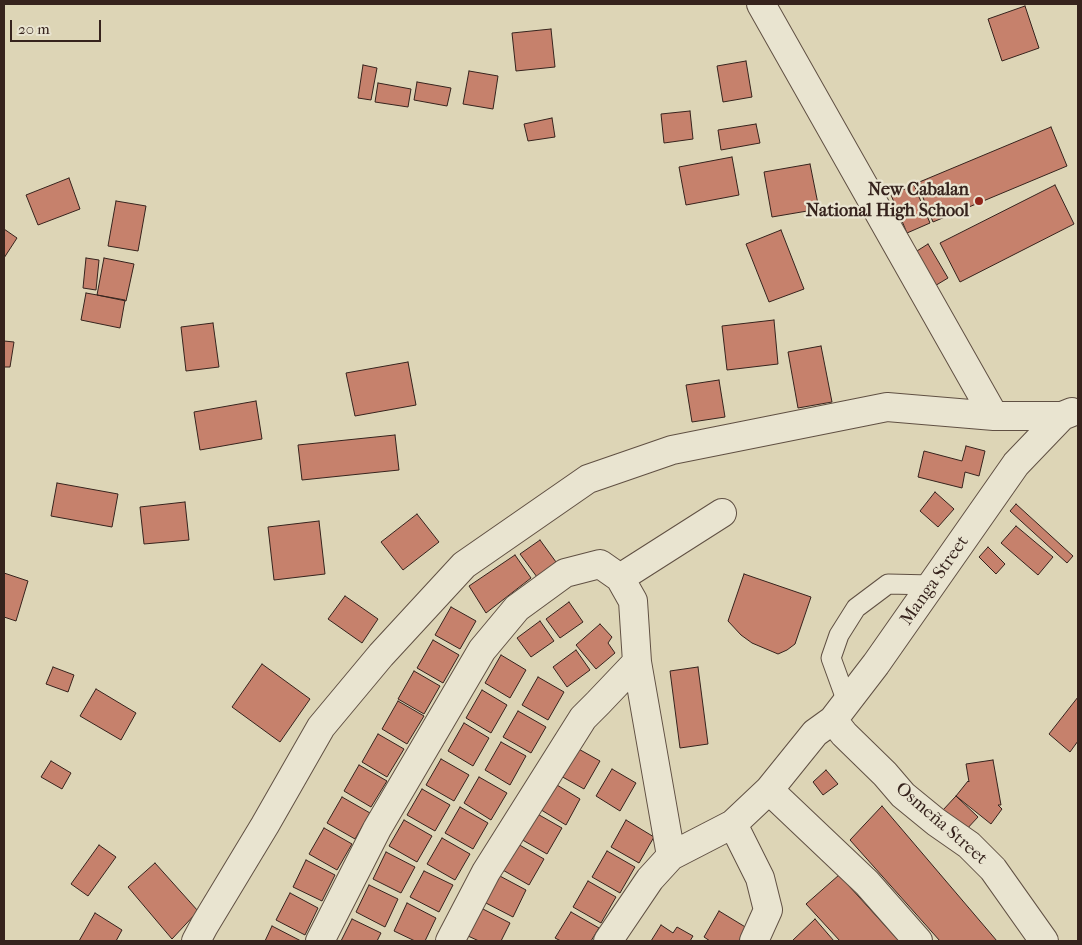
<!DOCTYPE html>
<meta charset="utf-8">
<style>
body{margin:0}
#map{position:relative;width:1082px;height:945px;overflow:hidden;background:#ddd5b6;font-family:"IM FELL French Canon",serif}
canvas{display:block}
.frame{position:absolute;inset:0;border:5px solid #36231d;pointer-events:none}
.scale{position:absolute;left:10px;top:20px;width:91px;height:22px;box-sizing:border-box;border:2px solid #36231d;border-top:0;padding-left:6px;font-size:15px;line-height:18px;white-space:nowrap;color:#36231d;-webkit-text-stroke:4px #e9e4d0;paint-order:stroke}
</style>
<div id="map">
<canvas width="1082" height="945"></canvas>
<div class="frame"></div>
<div class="scale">20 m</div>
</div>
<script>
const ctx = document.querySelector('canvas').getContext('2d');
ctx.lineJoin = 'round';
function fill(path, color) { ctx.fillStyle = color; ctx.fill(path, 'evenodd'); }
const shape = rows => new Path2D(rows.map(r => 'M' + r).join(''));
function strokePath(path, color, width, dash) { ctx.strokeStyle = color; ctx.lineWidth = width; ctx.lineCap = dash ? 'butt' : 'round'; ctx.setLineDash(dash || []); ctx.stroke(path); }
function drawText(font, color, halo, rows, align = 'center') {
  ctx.font = font + ' "IM FELL French Canon",serif'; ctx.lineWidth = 4.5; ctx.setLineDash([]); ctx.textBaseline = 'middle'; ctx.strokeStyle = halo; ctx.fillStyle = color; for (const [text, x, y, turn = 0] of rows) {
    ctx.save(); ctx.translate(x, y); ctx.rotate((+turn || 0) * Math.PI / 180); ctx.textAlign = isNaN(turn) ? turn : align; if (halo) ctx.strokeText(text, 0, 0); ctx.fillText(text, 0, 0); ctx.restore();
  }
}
const building = shape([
 [1025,6,1039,48,1002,61,988,19,1025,6],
 [551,29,555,67,516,71,512,33,551,29],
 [746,61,752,97,723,102,717,66,746,61],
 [363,65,377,68,371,100,358,98,363,65],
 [469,71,498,76,493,109,463,104,469,71],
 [417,82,451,88,447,106,414,100,417,82],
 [378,83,411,89,408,107,375,102,378,83],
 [690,111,693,139,664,143,661,114,690,111],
 [552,118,555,137,528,141,524,124,552,118],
 [756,124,760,143,721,150,718,130,756,124],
 [1051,127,1067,166,933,222,917,183,1051,127],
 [732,157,739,195,686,205,679,167,732,157],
 [810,164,819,209,772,217,764,172,810,164],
 [69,178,80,209,38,225,26,195,69,178],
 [914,185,930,223,907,233,891,195,914,185],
 [1055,185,1074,224,960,282,940,243,1055,185],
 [116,201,146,206,138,251,108,246,116,201],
 [4,229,17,238,4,258,4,229],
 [781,230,804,289,769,302,746,244,781,230],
 [928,244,948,278,928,290,909,256,928,244],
 [86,258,99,260,96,290,83,288,86,258],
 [104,258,134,264,126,301,97,295,104,258],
 [86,293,125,300,120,328,81,320,86,293],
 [774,320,778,364,727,370,722,326,774,320],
 [213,323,219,367,186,371,181,327,213,323],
 [4,341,14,342,10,367,4,367,4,341],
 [821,346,832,402,798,408,788,352,821,346],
 [408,362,416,405,355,416,346,373,408,362],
 [719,380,725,417,692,422,686,385,719,380],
 [256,401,262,439,200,450,194,412,256,401],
 [395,435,399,470,302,480,298,445,395,435],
 [966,446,985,451,979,476,965,472,962,488,918,477,924,451,962,461,966,446],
 [57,483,118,494,112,527,51,516,57,483],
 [935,492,954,509,938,527,920,511,935,492],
 [185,502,189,540,144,544,140,507,185,502],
 [1016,504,1073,556,1067,563,1010,511,1016,504],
 [417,514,439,542,403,570,381,542,417,514],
 [319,521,325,574,274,580,268,527,319,521],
 [1016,526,1053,557,1038,575,1001,543,1016,526],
 [540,540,556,562,537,577,520,554,540,540],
 [988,547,1005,564,996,574,979,557,988,547],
 [515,555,531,578,486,613,469,586,515,555],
 [4,573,28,581,16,621,4,617,4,573],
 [744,574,811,597,795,644,787,650,778,654,752,643,741,635,728,621,744,574],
 [345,596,378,619,362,643,328,619,345,596],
 [569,602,583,622,560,638,546,619,569,602],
 [451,607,476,621,460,649,435,635,451,607],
 [540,621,554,641,531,657,517,638,540,621],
 [600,624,612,637,608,643,615,653,596,669,576,645,600,624],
 [433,640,459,655,443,683,417,668,433,640],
 [576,650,590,670,567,687,553,667,576,650],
 [501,655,526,670,510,698,485,683,501,655],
 [262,664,310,699,280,742,232,707,262,664],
 [53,667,74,675,68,692,46,684,53,667],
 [698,667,708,744,680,748,670,671,698,667],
 [414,671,440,686,424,714,398,699,414,671],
 [538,677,564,692,548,720,522,705,538,677],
 [96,689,136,713,121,740,80,716,96,689],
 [482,690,507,705,491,733,466,718,482,690],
 [1078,697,1078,741,1070,752,1049,734,1078,697],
 [398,701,424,716,407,744,382,729,398,701],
 [518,711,546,727,531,753,503,737,518,711],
 [464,723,489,738,473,766,448,751,464,723],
 [378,734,404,749,387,777,362,762,378,734],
 [501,742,526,756,510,785,485,770,501,742],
 [575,747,600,761,584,789,559,775,575,747],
 [441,759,469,775,454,801,426,785,441,759],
 [993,760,1001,805,998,805,1002,809,991,824,956,796,968,781,969,782,966,764,993,760],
 [51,761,71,773,62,789,41,777,51,761],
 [359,765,387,781,371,807,344,791,359,765],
 [612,769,636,783,620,811,596,796,612,769],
 [826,770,838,784,823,795,813,782,826,770],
 [479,777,507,793,491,820,464,803,479,777],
 [552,782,580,799,566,825,538,808,552,782],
 [422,789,450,805,435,831,407,815,422,789],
 [956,796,978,817,965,831,943,810,956,796],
 [342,797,370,813,355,839,327,823,342,797],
 [882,806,997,941,940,941,850,840,882,806],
 [460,807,488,823,473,849,445,833,460,807],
 [534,812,562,828,547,854,519,838,534,812],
 [404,820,432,836,417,862,389,846,404,820],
 [626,820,654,837,639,863,611,847,626,820],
 [324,828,352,844,337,870,309,854,324,828],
 [442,838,470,854,455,880,427,864,442,838],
 [516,843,544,859,529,885,501,869,516,843],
 [99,845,116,857,88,896,71,884,99,845],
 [607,851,635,867,620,893,592,877,607,851],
 [386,852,415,867,401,893,373,879,386,852],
 [306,860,335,875,322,901,293,887,306,860],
 [155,863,198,911,172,939,128,887,155,863],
 [424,871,453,885,439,912,410,897,424,871],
 [498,875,526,890,513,917,484,902,498,875],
 [839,875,899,941,840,941,806,904,839,875],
 [588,881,616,897,601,923,573,907,588,881],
 [369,885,398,899,385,927,356,912,369,885],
 [290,893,318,908,305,935,276,920,290,893],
 [407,903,436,918,425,941,415,941,394,931,407,903],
 [481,908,510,923,501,941,479,941,468,936,481,908],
 [719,911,747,928,739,941,710,941,704,937,719,911],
 [571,912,599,928,591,941,561,941,555,938,571,912],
 [95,913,122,930,116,941,79,941,95,913],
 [352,919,381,933,377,941,341,941,352,919],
 [815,919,834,941,792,941,815,919],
 [661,925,673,933,677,927,693,936,690,941,651,941,661,925],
 [272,926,301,941,265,941,272,926]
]);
fill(building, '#c6816c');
strokePath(building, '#36231d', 1);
const service = shape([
 [847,702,831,658,839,635,856,608,888,584,932,585]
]);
const minor = shape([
 [761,4,994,416],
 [620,578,722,513],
 [769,790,867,883,918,941],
 [196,941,204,926,265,825,321,727,381,655,464,565,588,479,672,450,887,407,994,416,1062,416],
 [320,941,377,829,482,650,517,608,565,573,600,564,620,578,633,601,637,662,671,856],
 [450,941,486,872,583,718,598,703,637,662],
 [608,941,650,879,671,856,733,824],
 [754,941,768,910,760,878,733,824,769,790,815,733,833,720],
 [1044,941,993,869,969,845,936,822,903,795,885,774,844,734,833,720,876,664,1016,464,1062,416,1072,412]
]);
strokePath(service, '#605043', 21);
strokePath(minor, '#605043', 30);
strokePath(service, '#e9e4d0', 19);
strokePath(minor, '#e9e4d0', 28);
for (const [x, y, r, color] of [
 [979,201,5,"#8f2418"]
]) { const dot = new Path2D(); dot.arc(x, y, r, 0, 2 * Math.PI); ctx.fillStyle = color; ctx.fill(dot); strokePath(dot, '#e9e4d0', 2); }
drawText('bold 18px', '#36231d', '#e9e4d0', [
 ["New Cabalan",969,191],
 ["National High School",969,212]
], 'right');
drawText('18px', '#36231d', '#e9e4d0', [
 ["Manga Street",935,581,-55],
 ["Osmeña Street",941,824,41]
]);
</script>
